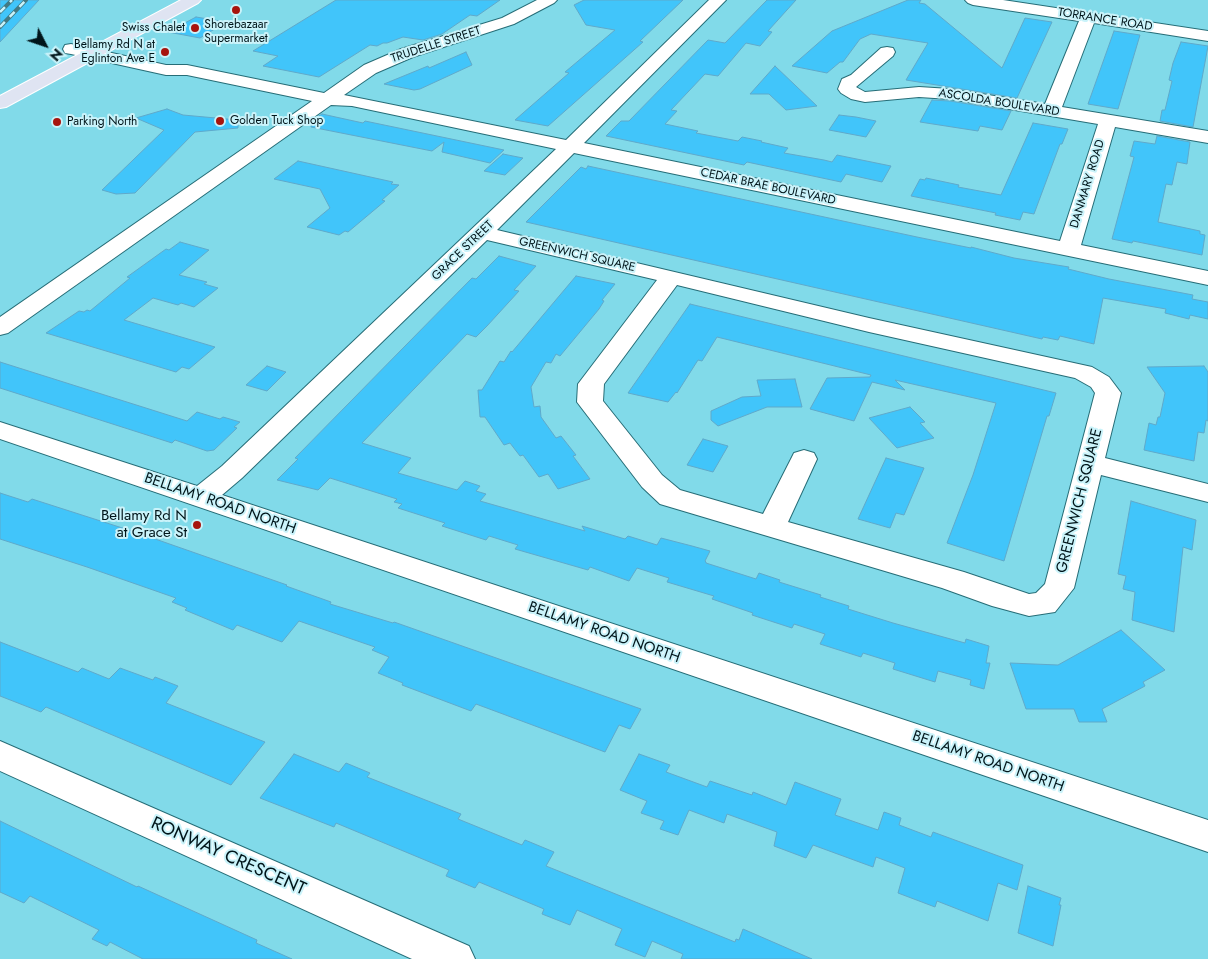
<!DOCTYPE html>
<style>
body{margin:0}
#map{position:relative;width:1208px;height:959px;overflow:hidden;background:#81dae9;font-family:Jost,sans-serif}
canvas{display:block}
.north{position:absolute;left:20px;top:20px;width:50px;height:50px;-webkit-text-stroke:4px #caf3fa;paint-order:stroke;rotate:131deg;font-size:14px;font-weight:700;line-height:20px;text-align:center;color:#00151a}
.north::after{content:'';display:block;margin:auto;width:18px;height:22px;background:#00151a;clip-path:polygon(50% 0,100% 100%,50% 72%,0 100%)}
</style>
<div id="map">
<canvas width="1208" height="959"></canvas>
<div class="north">N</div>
</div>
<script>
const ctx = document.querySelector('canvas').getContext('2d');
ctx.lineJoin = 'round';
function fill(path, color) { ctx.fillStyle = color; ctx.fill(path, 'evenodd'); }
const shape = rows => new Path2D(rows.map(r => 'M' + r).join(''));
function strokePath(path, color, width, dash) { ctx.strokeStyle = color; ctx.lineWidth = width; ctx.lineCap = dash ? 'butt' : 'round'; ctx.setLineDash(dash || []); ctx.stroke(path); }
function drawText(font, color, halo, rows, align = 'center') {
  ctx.font = font + ' Jost,sans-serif'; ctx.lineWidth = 4; ctx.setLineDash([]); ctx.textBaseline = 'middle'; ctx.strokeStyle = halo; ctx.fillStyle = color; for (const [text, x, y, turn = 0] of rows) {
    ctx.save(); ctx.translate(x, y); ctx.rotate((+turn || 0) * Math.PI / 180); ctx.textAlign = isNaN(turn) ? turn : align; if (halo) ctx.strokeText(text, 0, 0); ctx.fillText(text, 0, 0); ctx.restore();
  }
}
const building = shape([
 [0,0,39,0,0,42,0,0],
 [336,0,500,0,477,16,470,15,442,34,423,40,403,37,387,43,383,43,377,46,370,45,319,77,263,66,278,56,253,51,336,0],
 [584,0,683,0,640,41,643,42,548,126,515,120,569,73,565,72,615,30,586,25,574,5,584,0],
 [767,0,796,0,768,31,772,32,760,46,746,43,718,76,705,74,671,110,677,111,665,124,698,131,696,133,738,141,742,137,762,141,761,142,788,148,784,153,824,160,832,162,837,155,891,166,882,182,846,174,841,182,747,162,744,165,606,136,621,121,629,121,708,40,725,43,767,0],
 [908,0,921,0,919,3,925,4,1002,68,1025,18,1052,22,1017,98,906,80,928,43,871,34,860,39,843,62,840,62,827,73,792,66,832,31,908,0],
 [196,17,226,22,200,38,168,32,196,17],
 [1114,31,1140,35,1118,109,1088,104,1114,31],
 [1181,42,1208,46,1193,127,1160,121,1162,110,1165,110,1172,81,1169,80,1173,63,1181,42],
 [466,52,472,65,420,89,414,90,384,84,428,66,429,68,466,52],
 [775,66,817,106,786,110,769,94,750,94,775,66],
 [932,100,950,101,1011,111,1002,130,980,126,978,131,920,122,932,100],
 [167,109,183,115,238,120,238,128,195,132,135,193,116,194,102,190,164,130,136,118,167,109],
 [322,114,363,123,365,121,504,150,490,163,442,152,444,142,432,151,311,127,313,120,322,114],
 [839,115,856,117,876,121,866,137,829,130,839,115],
 [1033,123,1068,129,1062,144,1060,144,1034,214,1023,212,1020,220,995,215,996,213,911,196,920,179,925,180,926,178,959,185,958,187,1001,195,1033,123],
 [1157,136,1190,142,1187,164,1177,162,1172,185,1166,184,1158,222,1200,231,1200,234,1205,235,1202,255,1133,241,1132,243,1112,239,1134,157,1130,156,1134,141,1155,144,1157,136],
 [503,154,523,158,505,175,484,171,503,154],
 [298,161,393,182,391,184,399,185,382,200,385,201,348,232,345,231,339,235,307,227,330,208,320,189,274,179,298,161],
 [588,166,917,237,971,248,971,247,1014,258,1069,267,1068,269,1109,279,1193,295,1192,299,1208,302,1208,319,1190,315,1189,319,1165,313,1166,309,1103,298,1094,344,1060,336,1058,340,1043,337,1042,339,526,222,581,167,586,169,588,166],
 [180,242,209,250,179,275,207,282,204,284,218,288,194,307,181,303,178,305,153,298,124,320,215,347,189,369,182,367,176,372,46,333,79,311,84,312,87,310,90,311,130,278,127,277,166,249,169,250,180,242],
 [499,256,536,266,514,290,519,291,487,326,476,337,467,334,362,443,411,458,398,473,457,490,465,481,480,486,476,491,486,494,480,501,585,531,582,526,625,539,628,536,657,545,661,538,692,546,710,551,705,561,706,562,706,563,756,579,759,573,780,580,779,582,821,595,820,597,849,606,848,609,893,623,965,643,966,639,989,646,986,663,990,663,984,689,970,685,971,680,938,671,935,682,893,669,895,663,863,653,861,657,820,644,825,634,794,624,792,628,752,615,753,613,712,599,714,596,667,582,669,578,637,568,629,581,590,567,588,570,515,549,518,545,489,536,486,540,442,526,445,523,398,508,402,504,394,502,397,499,330,478,318,490,277,480,298,459,295,458,405,346,472,278,476,279,499,256],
 [576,276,615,284,602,300,604,301,599,309,560,356,556,354,551,363,546,362,531,387,534,407,540,406,541,417,556,438,561,436,576,455,573,456,590,479,558,489,548,474,539,477,523,455,520,456,510,443,504,445,485,417,480,417,478,390,482,390,500,361,504,362,511,351,512,352,576,276],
 [690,304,1056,393,1049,416,1047,416,1004,561,947,543,973,475,996,403,895,380,905,390,872,382,854,421,810,409,827,378,870,377,871,375,717,337,702,361,698,360,677,393,676,392,668,402,628,393,690,304],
 [0,362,187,421,197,412,220,419,223,417,240,422,234,427,237,428,214,450,207,451,175,440,172,443,0,388,0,362],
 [267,366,286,372,267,391,246,385,267,366],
 [1204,366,1208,372,1208,421,1206,420,1204,433,1198,432,1194,461,1144,450,1149,423,1156,425,1158,417,1160,417,1165,393,1147,367,1204,366],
 [795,379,802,407,767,407,718,426,711,420,711,411,742,397,761,396,757,380,795,379],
 [910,407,925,422,920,423,934,438,897,448,869,418,910,407],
 [703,439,728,446,713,472,687,465,703,439],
 [886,458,924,468,904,515,896,513,890,528,858,519,886,458],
 [0,493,28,502,32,499,138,533,287,585,286,586,331,602,330,604,393,623,394,622,641,709,630,729,619,725,605,752,476,704,471,711,402,685,403,683,378,673,389,657,372,650,375,647,299,621,282,642,237,625,233,630,185,610,187,608,172,602,176,598,87,567,0,539,0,493],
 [1131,501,1196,520,1192,550,1183,547,1174,632,1132,620,1135,592,1123,589,1126,576,1118,574,1131,501],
 [1121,630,1165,670,1143,682,1145,686,1102,709,1107,722,1079,722,1074,709,1026,709,1010,663,1058,665,1121,630],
 [0,642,78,672,82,668,109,679,120,668,153,680,155,677,178,686,166,703,265,742,231,785,46,707,41,712,0,696,0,642],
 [294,754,339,772,346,763,370,773,367,777,461,814,458,819,522,845,525,840,554,852,546,866,735,942,736,939,739,940,743,929,812,959,681,959,683,954,652,941,645,957,615,945,622,929,577,910,570,925,542,914,544,909,479,882,475,888,446,876,449,870,336,823,334,827,260,798,294,754],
 [639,754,670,765,666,772,707,787,710,781,752,795,753,792,786,805,795,782,841,799,835,815,878,830,884,812,901,818,899,825,931,837,933,832,1023,865,1017,890,998,883,988,921,937,901,935,907,898,893,905,868,876,857,873,867,813,845,806,858,774,846,777,832,727,814,724,823,689,810,678,835,660,829,664,821,641,813,647,801,620,790,639,754],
 [0,821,137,887,138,886,257,940,256,943,292,959,143,959,110,942,107,946,92,939,99,930,30,896,24,903,0,892,0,821],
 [1028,886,1061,898,1059,905,1061,905,1053,946,1018,933,1028,886]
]);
fill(building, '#41c5fa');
strokePath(building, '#5fa9ca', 1);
const minor = shape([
 [537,0,557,0,554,3,514,24,413,57,376,73,344,95,566,140,709,0,726,0,584,143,1060,241,1098,124,950,99,919,97,865,102,851,99,841,93,838,89,842,79,851,75,881,48,887,47,893,48,895,52,893,56,856,87,865,92,919,87,950,89,1045,104,1079,21,973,5,968,3,965,0,1003,0,1208,31,1208,41,1094,23,1062,107,1208,131,1208,143,1115,127,1081,245,1208,271,1208,285,574,153,497,230,869,318,1092,367,1109,377,1121,393,1105,458,1208,484,1208,502,1101,475,1074,588,1055,612,1029,616,992,606,942,588,660,504,642,487,577,402,578,384,657,280,487,240,242,478,222,495,1208,820,1208,852,0,439,0,422,197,486,222,466,556,149,352,106,331,105,8,333,0,335,0,317,312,101,187,75,166,75,71,54,65,53,63,49,65,45,71,44,166,65,187,65,324,93,364,65,401,49,502,18,537,0],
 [677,285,869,332,1075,378,1091,387,1095,393,1045,584,1036,593,1029,594,964,572,788,522,817,459,814,453,804,450,794,453,791,459,763,514,680,490,662,475,603,401,604,384,677,285],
 [0,741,469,946,475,959,412,959,0,771,0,741]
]);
const major = shape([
 [181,0,201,0,198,3,6,107,0,108,0,96,181,0]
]);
strokePath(minor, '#266d77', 2);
strokePath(major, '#fff', 2);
fill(minor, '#fff');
fill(major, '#dfe4f2');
const rail = shape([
 [0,12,12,0],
 [0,27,26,0]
]);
strokePath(rail, '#427a84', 4);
strokePath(rail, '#caf3fa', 2.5, [7]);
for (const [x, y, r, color] of [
 [236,10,5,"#a7140e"],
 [195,28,5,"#a7140e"],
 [165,52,5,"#a7140e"],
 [220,121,5,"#a7140e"],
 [57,122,5,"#a7140e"],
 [197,525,5,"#a7140e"]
]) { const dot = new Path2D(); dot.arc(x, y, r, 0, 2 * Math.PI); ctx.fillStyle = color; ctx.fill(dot); strokePath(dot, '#caf3fa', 2); }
drawText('12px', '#00151a', '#caf3fa', [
 ["TORRANCE ROAD",1105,20,9],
 ["TRUDELLE STREET",436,45,-18],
 ["ASCOLDA BOULEVARD",999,103,9],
 ["DANMARY ROAD",1088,184,-73],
 ["CEDAR BRAE BOULEVARD",768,187,12],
 ["GRACE STREET",463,251,-44],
 ["GREENWICH SQUARE",577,255,13]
]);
drawText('12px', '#00151a', '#caf3fa', [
 ["Shorebazaar",236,25,"center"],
 ["Supermarket",236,39,"center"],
 ["Swiss Chalet",185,28],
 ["Bellamy Rd N at",155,45],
 ["Eglinton Ave E",155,59],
 ["Golden Tuck Shop",230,121,"left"],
 ["Parking North",67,122,"left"]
], 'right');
drawText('15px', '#00151a', '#caf3fa', [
 ["GREENWICH SQUARE",1080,501,-76],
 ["BELLAMY ROAD NORTH",220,504,19],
 ["BELLAMY ROAD NORTH",604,633,19],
 ["BELLAMY ROAD NORTH",988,762,19]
]);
drawText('15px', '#00151a', '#caf3fa', [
 ["Bellamy Rd N",187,516],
 ["at Grace St",187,533]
], 'right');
drawText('18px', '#00151a', '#caf3fa', [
 ["RONWAY CRESCENT",228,857,24]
]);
</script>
